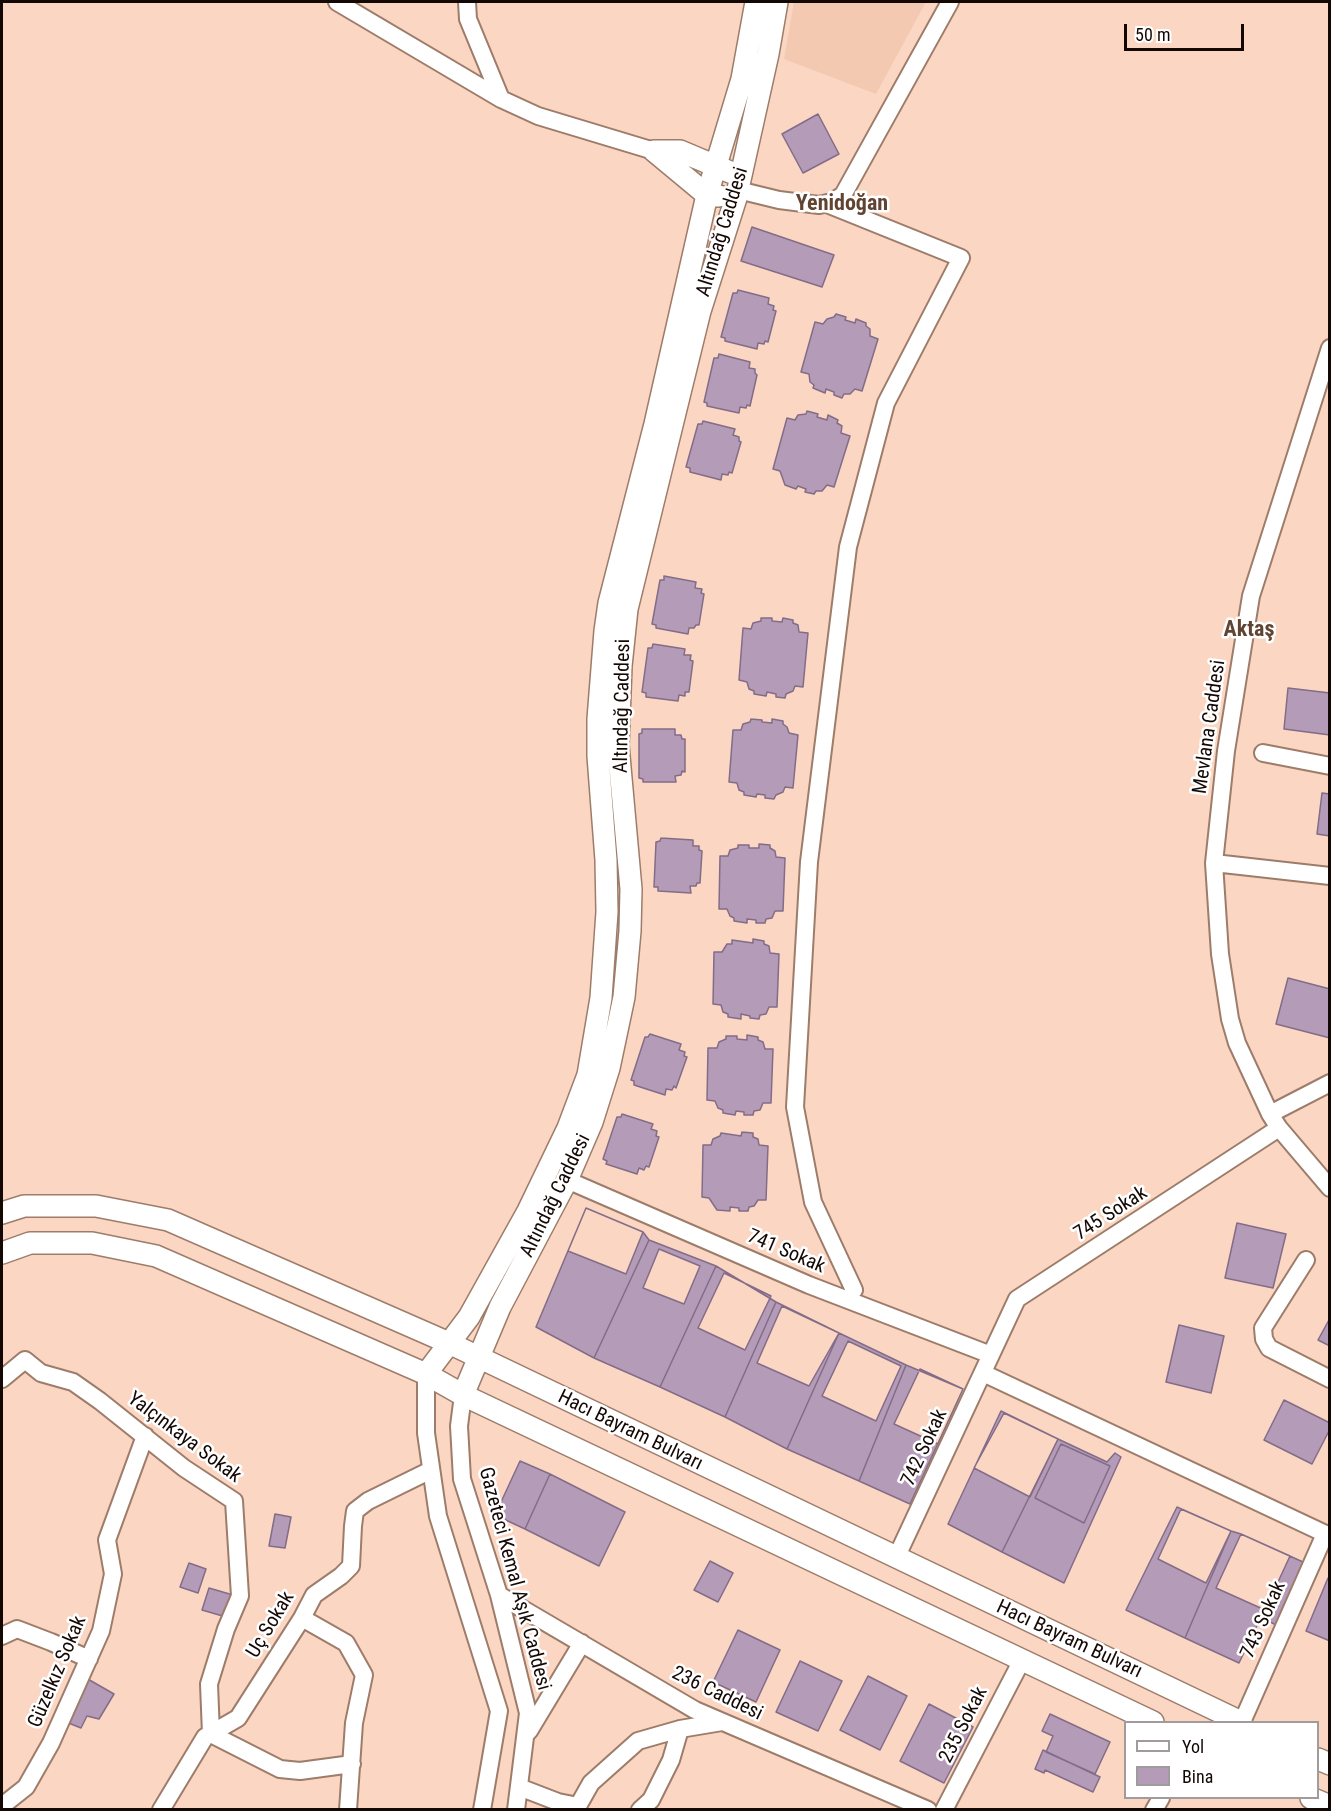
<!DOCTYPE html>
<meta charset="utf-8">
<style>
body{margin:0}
#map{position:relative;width:1331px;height:1811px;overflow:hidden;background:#fbd6c2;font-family:"Roboto Condensed",sans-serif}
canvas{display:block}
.frame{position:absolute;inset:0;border:3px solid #140804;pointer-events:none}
.legend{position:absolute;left:1124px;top:1721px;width:195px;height:78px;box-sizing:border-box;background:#fff;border:2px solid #a19c9b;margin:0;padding:8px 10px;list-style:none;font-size:18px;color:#140804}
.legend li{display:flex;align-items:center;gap:12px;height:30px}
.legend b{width:30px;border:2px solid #a19c9b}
.scale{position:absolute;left:1124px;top:24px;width:120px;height:27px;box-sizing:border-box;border:3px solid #140804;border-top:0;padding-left:8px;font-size:18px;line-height:21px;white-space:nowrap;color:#140804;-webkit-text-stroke:4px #fff;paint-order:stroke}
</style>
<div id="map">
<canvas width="1331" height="1811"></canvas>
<div class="frame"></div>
<ul class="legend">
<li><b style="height:8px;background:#fff"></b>Yol</li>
<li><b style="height:16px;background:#b49cb9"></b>Bina</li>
</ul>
<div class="scale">50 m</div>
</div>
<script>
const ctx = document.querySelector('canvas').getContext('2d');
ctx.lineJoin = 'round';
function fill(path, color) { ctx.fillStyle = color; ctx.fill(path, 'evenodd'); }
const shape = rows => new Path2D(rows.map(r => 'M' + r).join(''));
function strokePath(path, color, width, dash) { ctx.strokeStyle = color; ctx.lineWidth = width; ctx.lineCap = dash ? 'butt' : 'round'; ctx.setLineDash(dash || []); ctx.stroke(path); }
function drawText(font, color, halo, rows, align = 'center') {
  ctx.font = font + ' "Roboto Condensed",sans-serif'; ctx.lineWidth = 5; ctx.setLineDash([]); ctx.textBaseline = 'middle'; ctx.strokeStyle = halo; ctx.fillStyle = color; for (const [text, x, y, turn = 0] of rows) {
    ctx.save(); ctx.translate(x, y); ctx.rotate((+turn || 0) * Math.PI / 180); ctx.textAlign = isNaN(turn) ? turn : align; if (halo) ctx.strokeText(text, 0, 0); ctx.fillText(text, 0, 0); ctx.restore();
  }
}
fill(shape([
 [794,2,926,2,876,94,784,59]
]), '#f4c9b1');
const building = shape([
 [818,114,839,154,803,173,782,134,818,114],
 [752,227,834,255,822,287,741,261,752,227],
 [738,290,769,298,768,304,774,306,773,310,776,311,768,342,765,341,764,344,758,343,757,349,725,341,725,338,721,337,733,293,737,293,738,290],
 [836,314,846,317,845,320,855,323,856,319,866,323,866,326,870,329,870,336,878,339,862,391,855,389,850,394,844,394,842,398,834,395,834,392,826,389,825,393,813,388,814,385,810,382,809,374,801,372,815,322,823,324,827,319,834,317,836,314],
 [719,354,750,362,749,368,755,369,755,373,757,375,750,406,747,405,746,408,740,407,739,413,707,406,707,403,704,402,714,358,718,358,719,354],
 [807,411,818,414,817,417,827,420,828,415,838,420,837,423,842,426,841,433,850,436,834,487,827,485,822,491,816,491,814,494,805,492,806,489,798,486,796,489,785,485,780,471,773,469,787,418,795,420,798,415,806,414,807,411],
 [703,421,735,429,733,435,739,437,739,441,741,442,732,473,729,472,728,475,722,474,721,480,690,472,690,468,686,467,698,424,702,424,703,421],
 [664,576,696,582,695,588,702,589,701,593,704,594,699,625,696,625,694,628,689,628,688,634,656,628,656,625,652,624,660,580,664,580,664,576],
 [761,618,772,618,772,621,782,622,783,618,793,620,793,623,798,625,799,632,808,633,803,687,795,686,793,691,786,694,785,698,776,697,776,694,767,692,766,696,754,694,754,691,749,689,747,682,739,680,743,628,751,629,753,623,761,621,761,618],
 [653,644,685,649,684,655,691,655,690,660,693,661,689,692,685,692,685,696,679,695,678,701,646,697,646,693,642,692,648,648,652,648,653,644],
 [1288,688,1330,693,1330,735,1284,729,1288,688],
 [751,719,762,720,762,722,772,723,772,719,783,721,783,724,787,727,789,733,798,735,793,788,785,787,783,792,776,795,774,799,765,798,765,795,757,794,756,797,744,795,744,792,739,790,737,783,729,782,733,730,741,730,743,724,750,722,751,719],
 [642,729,675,729,675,735,681,735,682,739,685,739,685,772,682,771,681,775,675,776,676,782,643,782,643,779,639,778,639,734,642,733,642,729],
 [1322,793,1330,794,1330,836,1317,834,1322,793],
 [661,838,693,840,693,846,699,846,699,850,702,851,700,883,697,883,696,886,690,886,691,893,658,891,658,887,654,887,656,842,660,841,661,838],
 [759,844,770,845,770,848,775,851,776,857,785,858,783,911,775,911,772,918,766,919,765,923,756,923,756,920,747,919,747,923,734,921,734,918,730,916,727,909,719,909,720,856,728,856,730,850,738,848,738,845,749,845,749,848,759,848,759,844],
 [753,939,764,941,764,944,769,946,770,953,779,954,777,1007,769,1007,766,1014,760,1015,759,1019,750,1018,750,1016,741,1014,741,1019,728,1017,728,1014,723,1012,721,1005,713,1004,714,952,722,952,727,944,732,944,732,940,753,943,753,939],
 [1288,978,1330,989,1330,1038,1276,1024,1288,978],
 [650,1034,681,1044,679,1050,685,1052,684,1056,687,1057,676,1088,674,1086,672,1090,666,1089,665,1095,634,1085,634,1081,631,1080,645,1037,648,1037,650,1034],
 [747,1035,758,1037,758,1040,763,1042,765,1049,773,1049,771,1103,763,1103,760,1110,754,1111,753,1115,744,1115,744,1112,736,1111,735,1115,723,1113,723,1110,718,1108,715,1101,707,1100,708,1048,717,1048,719,1042,726,1039,726,1036,737,1036,737,1039,747,1040,747,1035],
 [622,1114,653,1124,651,1129,657,1131,656,1136,659,1137,649,1167,646,1166,644,1170,639,1168,637,1174,606,1164,607,1161,603,1159,617,1117,621,1117,622,1114],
 [742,1132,753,1133,753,1137,758,1139,759,1145,768,1146,766,1200,758,1200,754,1206,749,1207,748,1211,739,1211,739,1208,730,1207,730,1211,717,1210,709,1198,702,1197,703,1145,711,1145,713,1139,720,1136,721,1133,741,1136,742,1132],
 [586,1208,643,1232,626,1274,568,1251,586,1208],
 [586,1208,643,1232,649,1240,594,1358,536,1327,586,1208],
 [1237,1223,1286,1234,1273,1288,1225,1278,1237,1223],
 [649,1240,716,1266,660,1387,594,1358,649,1240],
 [659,1249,700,1266,684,1304,643,1288,659,1249],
 [716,1266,776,1302,725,1417,660,1387,716,1266],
 [724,1273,771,1296,745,1350,698,1328,724,1273],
 [776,1302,839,1333,787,1449,725,1417,776,1302],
 [782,1306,839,1333,809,1386,757,1363,782,1306],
 [1330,1318,1330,1346,1318,1340,1330,1318],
 [1179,1325,1224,1336,1211,1393,1166,1382,1179,1325],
 [839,1333,906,1365,859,1481,787,1449,839,1333],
 [848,1341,901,1366,876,1421,822,1396,848,1341],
 [906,1365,963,1389,910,1504,859,1481,906,1365],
 [920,1369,963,1389,938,1444,894,1424,920,1369],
 [1284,1400,1330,1423,1330,1429,1312,1464,1264,1440,1284,1400],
 [1001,1411,1058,1439,1002,1552,948,1524,1001,1411],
 [1004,1413,1058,1439,1030,1497,974,1468,1004,1413],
 [1058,1439,1107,1462,1115,1453,1121,1457,1064,1583,1002,1552,1058,1439],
 [1061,1444,1110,1466,1084,1523,1035,1498,1061,1444],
 [1061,1444,1110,1466,1084,1523,1035,1498,1061,1444],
 [520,1461,550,1474,525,1529,495,1515,520,1461],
 [550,1474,625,1512,599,1566,525,1529,550,1474],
 [1177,1507,1231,1531,1185,1638,1126,1610,1177,1507],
 [1181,1509,1231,1531,1206,1583,1158,1559,1181,1509],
 [275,1514,291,1517,285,1548,269,1546,275,1514],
 [1231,1531,1241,1534,1303,1562,1276,1625,1261,1617,1239,1663,1185,1638,1231,1531],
 [1241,1534,1290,1556,1265,1610,1216,1588,1241,1534],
 [710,1561,733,1573,718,1602,694,1590,710,1561],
 [189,1563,206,1569,198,1593,180,1587,189,1563],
 [1328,1578,1330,1579,1330,1641,1306,1631,1328,1578],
 [209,1588,233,1595,226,1617,202,1610,209,1588],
 [738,1630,780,1650,756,1702,713,1682,738,1630],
 [800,1661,842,1681,818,1731,776,1712,800,1661],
 [868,1676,907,1696,880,1750,840,1730,868,1676],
 [86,1678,114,1694,99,1719,87,1716,81,1728,66,1722,86,1678],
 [929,1704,973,1727,944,1783,900,1761,929,1704],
 [1050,1714,1110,1742,1095,1774,1046,1752,1053,1736,1042,1731,1050,1714],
 [1043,1750,1100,1777,1093,1792,1045,1770,1044,1773,1035,1769,1043,1750]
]);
fill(building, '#b49cb9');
strokePath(building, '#836c87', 1.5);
const minor = shape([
 [337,2,501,99,538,116,654,151],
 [467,2,468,19,501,99],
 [738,190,779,200,819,205,832,202,843,195,950,2],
 [827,204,961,258,886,403,848,547,809,862,795,1107,813,1202,854,1290],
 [1330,348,1251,596,1226,751,1214,863,1220,954,1230,1019,1237,1043,1270,1114,1279,1128,1330,1188],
 [1263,753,1330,766],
 [1214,863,1330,876],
 [1270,1114,1330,1083],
 [567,1180,809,1285,991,1355],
 [1306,1260,1263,1328,1264,1339,1269,1348,1330,1379],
 [983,1373,1330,1536],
 [426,1374,426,1433,438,1516,499,1711,482,1810],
 [2,1379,25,1360,41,1373,73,1382,100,1401,184,1468,234,1501,240,1596,226,1629,209,1684,211,1734],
 [463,1395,459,1426,462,1479,499,1595,528,1713,516,1810],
 [896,1558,1017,1299,1279,1128],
 [499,1595,695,1710,928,1810],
 [302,1618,346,1643,364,1675,354,1723,348,1810],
 [2,1636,17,1629,51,1642,89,1659],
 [1242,1722,1325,1534],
 [529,1731,582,1643],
 [211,1734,280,1769,300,1771,352,1764],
 [519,1787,558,1802,578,1806,591,1783,638,1741,680,1729,722,1722],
 [2,1806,26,1787,51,1743,101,1631,113,1574,107,1540,145,1436],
 [161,1810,205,1737,238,1718,302,1618,314,1595,341,1576,351,1566,353,1526,355,1511,368,1501,431,1470],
 [640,1810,651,1800,671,1760,680,1729],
 [944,1810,1022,1660],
 [1154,1810,1161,1798]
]);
const major = shape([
 [654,151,707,195,719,196],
 [654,151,680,151,730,172],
 [2,1213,24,1206,96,1206,168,1220,449,1343,1241,1722],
 [2,1253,30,1243,92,1243,156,1256,426,1374,463,1395,1153,1722],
 [426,1374,469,1317,528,1211,568,1128,588,1075,601,998,607,912,606,860,598,756,598,719,605,631,609,603,655,424,707,195,742,79,756,2],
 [463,1395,500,1307,567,1180,592,1122,609,1068,624,997,630,931,631,889,618,745,621,666,627,609,700,311,736,198,768,54,777,2],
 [1318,1759,1330,1764],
 [1311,1798,1330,1806]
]);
strokePath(minor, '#9d7c6a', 20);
strokePath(major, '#9d7c6a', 24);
strokePath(minor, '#fff', 16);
strokePath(major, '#fff', 21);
drawText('20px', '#140804', '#fff', [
 ["Altındağ Caddesi",723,232,-73],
 ["Altındağ Caddesi",623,706,-89],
 ["Mevlana Caddesi",1210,727,-82],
 ["Altındağ Caddesi",556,1196,-64],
 ["745 Sokak",1111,1214,-33],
 ["741 Sokak",786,1252,23],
 ["Hacı Bayram Bulvarı",630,1431,26],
 ["Yalçınkaya Sokak",184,1438,37],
 ["742 Sokak",925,1448,-65],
 ["Gazeteci Kemal Aşık Caddesi",514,1579,75],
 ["743 Sokak",1264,1620,-66],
 ["Uç Sokak",271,1625,-59],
 ["Hacı Bayram Bulvarı",1069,1640,25],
 ["Güzelkız Sokak",58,1672,-67],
 ["236 Caddesi",717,1694,26],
 ["235 Sokak",964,1725,-63]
]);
drawText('bold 22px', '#614332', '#fff', [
 ["Yenidoğan",842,204],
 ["Aktaş",1249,630]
]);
</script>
